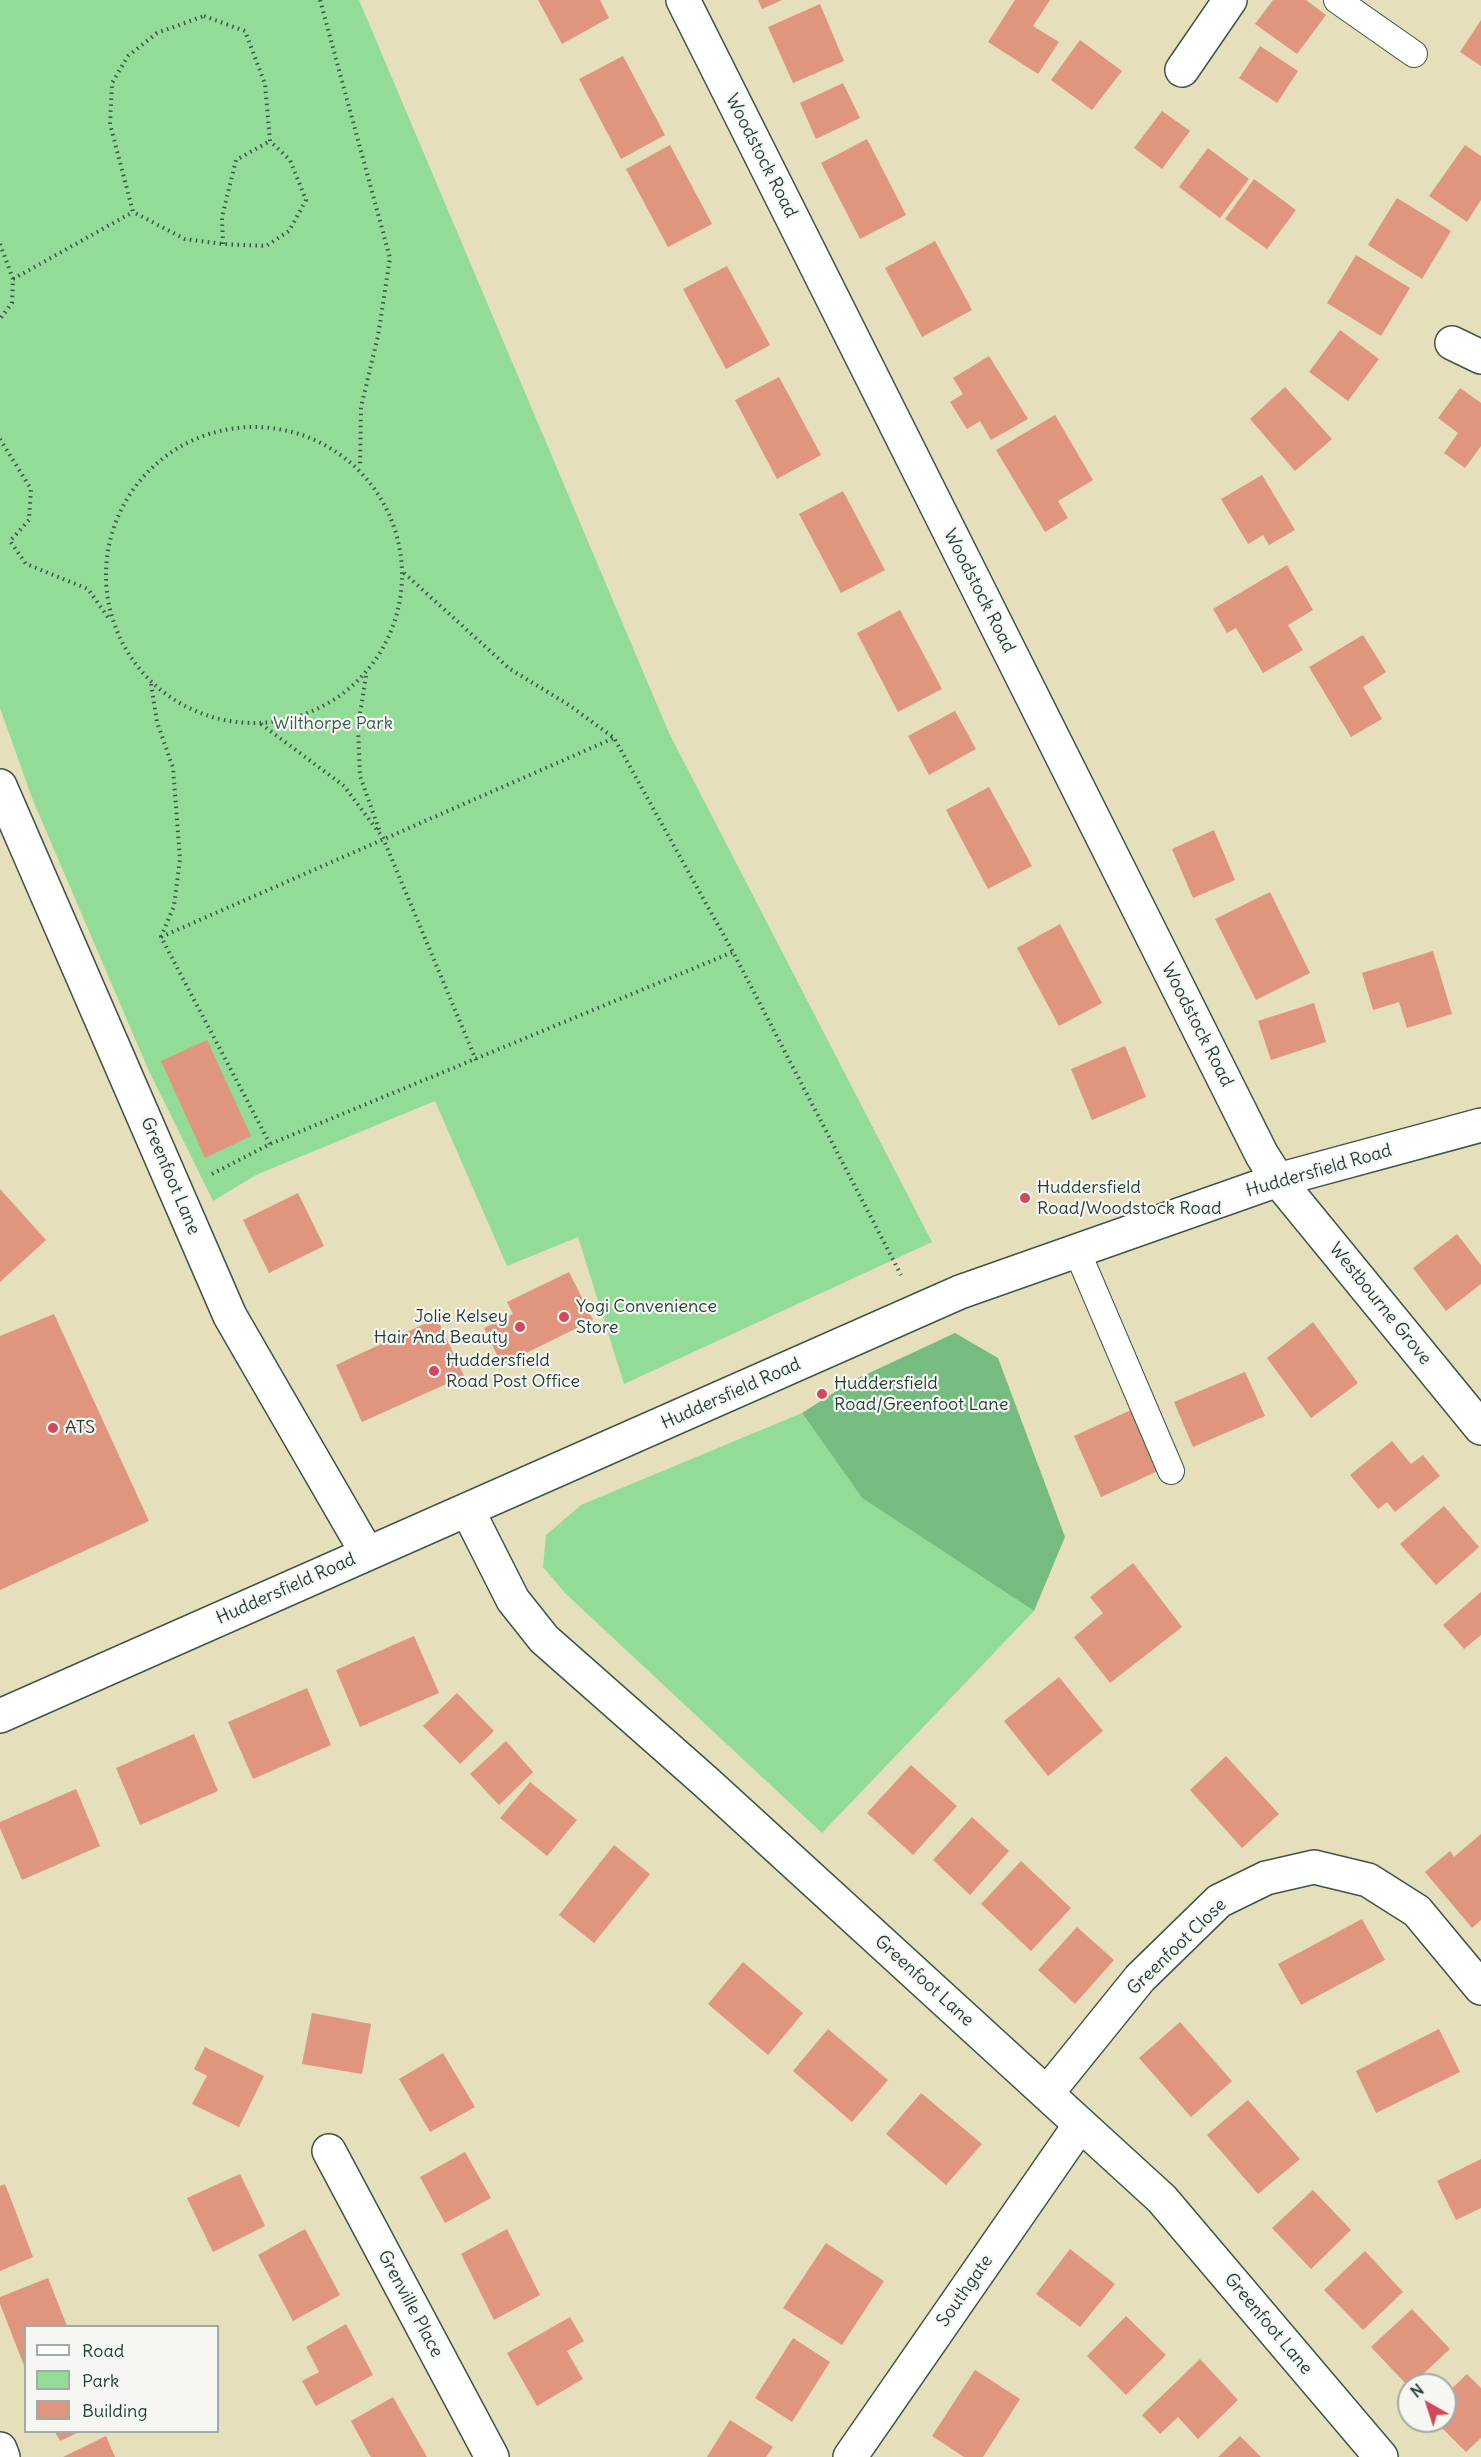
<!DOCTYPE html>
<style>
body{margin:0}
#map{position:relative;width:1481px;height:2457px;overflow:hidden;background:#e6dfbb;font-family:Delius,sans-serif}
canvas{display:block}
.legend{position:absolute;left:24px;top:2325px;width:195px;height:108px;box-sizing:border-box;background:#f6f6f2;border:2px solid #a0aca6;margin:0;padding:8px 10px;list-style:none;font-size:18px;color:#1f3d34}
.legend li{display:flex;align-items:center;gap:12px;height:30px}
.legend b{width:30px;border:2px solid #a0aca6}
.north{position:absolute;left:1397px;top:2373px;width:60px;height:60px;box-sizing:border-box;background:#f6f6f2;border:2px solid #a0aca6;border-radius:50%;rotate:321deg;font-size:16px;font-weight:700;line-height:24px;text-align:center;color:#1f3d34}
.north::after{content:'';display:block;margin:auto;width:21px;height:27px;background:#d1495b;clip-path:polygon(50% 0,100% 100%,50% 72%,0 100%)}
</style>
<div id="map">
<canvas width="1481" height="2457"></canvas>
<ul class="legend">
<li><b style="height:8px;background:#fff"></b>Road</li>
<li><b style="height:16px;background:#93dc97"></b>Park</li>
<li><b style="height:16px;background:#e0957e"></b>Building</li>
</ul>
<div class="north">N</div>
</div>
<script>
const ctx = document.querySelector('canvas').getContext('2d');
ctx.lineJoin = 'round';
function fill(path, color) { ctx.fillStyle = color; ctx.fill(path, 'evenodd'); }
const shape = rows => new Path2D(rows.map(r => 'M' + r).join(''));
function strokePath(path, color, width, dash) { ctx.strokeStyle = color; ctx.lineWidth = width; ctx.lineCap = dash ? 'butt' : 'round'; ctx.setLineDash(dash || []); ctx.stroke(path); }
function drawText(font, color, halo, rows, align = 'center') {
  ctx.font = font + ' Delius,sans-serif'; ctx.lineWidth = 4.5; ctx.setLineDash([]); ctx.textBaseline = 'middle'; ctx.strokeStyle = halo; ctx.fillStyle = color; for (const [text, x, y, turn = 0] of rows) {
    ctx.save(); ctx.translate(x, y); ctx.rotate((+turn || 0) * Math.PI / 180); ctx.textAlign = isNaN(turn) ? turn : align; if (halo) ctx.strokeText(text, 0, 0); ctx.fillText(text, 0, 0); ctx.restore();
  }
}
fill(shape([
 [0,0,359,0,669,733,932,1242,624,1384,578,1237,507,1266,435,1101,256,1175,213,1201,148,1069,32,798,0,708],
 [802,1413,862,1498,1034,1611,822,1833,565,1593,543,1567,546,1535,581,1505]
]), '#93dc97');
fill(shape([
 [955,1333,998,1358,1065,1537,1034,1611,862,1498,802,1413,852,1381]
]), '#76bc80');
fill(shape([
 [538,0,600,0,609,18,562,44],
 [758,0,782,0,762,9],
 [1015,0,1050,0,1033,26,1059,42,1038,74,988,42],
 [1273,0,1306,0,1326,15,1297,54,1255,24],
 [820,4,844,61,793,83,768,27],
 [1481,20,1481,66,1460,52],
 [1080,40,1122,71,1092,110,1051,80],
 [1260,46,1298,71,1277,103,1239,78],
 [623,56,665,135,621,159,579,79],
 [843,83,860,118,816,139,800,103],
 [1162,111,1190,131,1162,169,1134,148],
 [867,139,906,215,860,239,821,163],
 [670,145,712,224,668,247,626,169],
 [1465,145,1481,156,1481,200,1467,222,1429,196],
 [1208,148,1249,179,1220,218,1179,187],
 [1254,179,1296,210,1267,249,1225,219],
 [1397,198,1451,231,1422,279,1368,245],
 [935,241,972,310,922,337,885,268],
 [1356,255,1410,288,1381,336,1327,303],
 [727,266,770,345,726,369,683,289],
 [1340,330,1379,359,1348,401,1309,372],
 [989,356,1028,419,991,440,980,421,967,429,950,402,963,394,953,378],
 [779,377,821,455,777,479,735,400],
 [1285,387,1332,439,1295,471,1250,419],
 [1460,388,1481,403,1481,446,1465,468,1444,453,1458,433,1438,418],
 [1055,415,1093,480,1058,501,1068,518,1045,532,996,450],
 [1262,475,1295,530,1269,545,1263,535,1248,544,1221,499],
 [843,491,885,570,841,593,799,514],
 [1287,565,1313,610,1288,625,1303,650,1263,673,1236,628,1227,633,1213,609],
 [900,610,942,689,898,712,857,633],
 [1363,635,1386,672,1363,687,1382,719,1351,737,1309,667],
 [955,711,976,749,929,775,908,736],
 [989,787,1032,866,988,889,946,810],
 [1214,830,1235,880,1193,898,1172,849],
 [1270,892,1310,973,1256,1000,1215,919],
 [1060,924,1102,1003,1059,1026,1017,948],
 [1433,951,1452,1014,1407,1028,1399,1002,1373,1010,1362,973],
 [1314,1003,1326,1042,1271,1060,1258,1021],
 [207,1040,251,1136,205,1158,161,1061],
 [1125,1046,1146,1097,1092,1120,1071,1069],
 [0,1189,46,1240,0,1282],
 [298,1193,324,1246,269,1273,243,1220],
 [1457,1234,1481,1265,1481,1284,1446,1311,1413,1268],
 [569,1272,593,1320,502,1365,484,1328,513,1314,507,1302],
 [54,1314,149,1521,0,1590,0,1336],
 [437,1318,464,1376,362,1422,336,1365],
 [1313,1322,1358,1383,1311,1418,1267,1358],
 [1245,1372,1265,1416,1193,1447,1174,1402],
 [1131,1410,1158,1471,1101,1497,1074,1436],
 [1392,1441,1411,1464,1423,1455,1440,1476,1395,1512,1387,1502,1378,1509,1350,1475],
 [1444,1506,1479,1547,1436,1585,1400,1544],
 [1133,1563,1182,1627,1110,1683,1074,1637,1103,1613,1090,1597],
 [1481,1592,1481,1635,1464,1649,1443,1625],
 [414,1636,439,1693,360,1727,336,1670],
 [1059,1677,1103,1731,1048,1776,1004,1721],
 [307,1688,331,1745,253,1779,228,1722],
 [457,1693,494,1731,460,1764,423,1726],
 [194,1734,218,1791,140,1825,116,1768],
 [506,1741,533,1772,499,1805,470,1774],
 [1226,1756,1279,1814,1242,1848,1190,1790],
 [911,1765,957,1806,913,1855,867,1813],
 [530,1782,577,1820,547,1856,500,1818],
 [76,1789,100,1846,22,1880,0,1828,0,1822],
 [972,1817,1009,1851,970,1895,933,1860],
 [1481,1834,1481,1920,1472,1928,1425,1872,1450,1851,1454,1857],
 [614,1845,650,1874,594,1943,559,1915],
 [1021,1861,1071,1908,1031,1951,981,1904],
 [1362,1919,1385,1960,1301,2005,1278,1964],
 [1077,1927,1114,1960,1075,2004,1038,1970],
 [743,1962,803,2013,768,2055,708,2004],
 [312,2013,371,2024,362,2074,302,2064],
 [1180,2022,1232,2081,1191,2117,1139,2058],
 [828,2029,888,2080,852,2122,793,2071],
 [1439,2029,1460,2072,1376,2113,1356,2071],
 [205,2047,264,2076,239,2127,192,2104,207,2076,194,2069],
 [443,2053,475,2107,430,2132,399,2079],
 [921,2093,982,2144,946,2185,886,2134],
 [1248,2100,1300,2159,1258,2194,1207,2135],
 [465,2152,491,2198,445,2223,420,2177],
 [1481,2159,1481,2208,1456,2220,1437,2181],
 [240,2174,265,2226,213,2252,187,2198],
 [5,2184,33,2257,0,2271,0,2186],
 [1313,2190,1351,2230,1311,2269,1272,2228],
 [305,2229,340,2295,293,2321,258,2255],
 [507,2229,540,2295,494,2320,461,2254],
 [826,2243,884,2281,842,2345,783,2308],
 [1070,2249,1115,2284,1080,2327,1036,2294],
 [1365,2251,1403,2292,1363,2330,1324,2290],
 [48,2278,67,2326,26,2326,25,2368,0,2304,0,2297],
 [1412,2309,1450,2349,1409,2387,1371,2347],
 [1126,2316,1166,2355,1126,2395,1087,2356],
 [570,2317,584,2341,567,2351,583,2379,537,2406,507,2353],
 [346,2324,373,2375,316,2406,302,2381,319,2372,306,2347],
 [793,2338,830,2362,792,2422,755,2398],
 [1200,2359,1238,2400,1198,2439,1178,2417,1160,2434,1142,2415],
 [975,2370,1020,2399,983,2457,964,2457,932,2436],
 [1467,2374,1481,2388,1481,2438,1466,2452,1435,2421,1445,2421,1445,2395],
 [393,2397,411,2429,427,2457,371,2457,369,2454,351,2421],
 [730,2420,773,2447,766,2457,707,2457],
 [55,2432,79,2432,60,2441],
 [106,2436,115,2457,63,2457],
 [1240,2436,1261,2457,1218,2457]
]), '#e0957e');
const service = shape([
 [1337,0,1414,54],
 [1077,1251,1171,1471]
]);
const minor = shape([
 [683,0,1262,1155,1278,1180,1481,1428],
 [1182,70,1230,0],
 [1452,343,1481,357],
 [0,786,230,1316,367,1553],
 [1047,2093,1140,1978,1219,1901,1266,1878,1314,1867,1368,1880,1417,1911,1481,1988],
 [329,2151,492,2457],
 [0,2449,3,2457],
 [850,2457,1080,2125]
]);
const tertiary = shape([
 [468,1511,513,1600,544,1639,706,1782,1162,2199,1381,2457]
]);
const trunk = shape([
 [0,1716,960,1292,1278,1180,1481,1125]
]);
strokePath(service, '#3d5548', 28);
strokePath(minor, '#3d5548', 36);
strokePath(tertiary, '#3d5548', 36);
strokePath(trunk, '#3d5548', 36);
strokePath(shape([
 [320,0,390,258,378,336,361,407,360,467],
 [204,16,245,31,265,84,270,141,290,160,306,200,289,231,266,246,223,244,185,239,133,212,110,124,112,83,128,56,157,33,204,16],
 [0,244,13,279,12,303,0,319],
 [223,244,222,217,236,160,270,141],
 [13,279,133,212],
 '106 575a148 148 0 1 1 296 0a148 148 0 1 1-296 0Z',
 [0,439,31,489,29,520,10,541,26,564,88,589,110,620],
 [404,573,510,669,569,705,614,738,733,952,901,1275],
 [366,676,358,726,360,776,380,832],
 [151,684,157,722,173,768,180,859,174,906,161,937,270,1144],
 [261,724,344,786,383,838,476,1060],
 [161,937,614,738],
 [212,1174,270,1144,733,952]
]), '#3d5548', 4, [1.5, 4.5]);
strokePath(service, '#fff', 26);
strokePath(minor, '#fff', 33);
strokePath(tertiary, '#fff', 33);
strokePath(trunk, '#fff', 33);
for (const [x, y, r, color] of [
 [1025,1198,6,"#d1495b"],
 [564,1317,6,"#d1495b"],
 [520,1327,6,"#d1495b"],
 [434,1371,6,"#d1495b"],
 [822,1394,6,"#d1495b"],
 [53,1428,6,"#d1495b"]
]) { const dot = new Path2D(); dot.arc(x, y, r, 0, 2 * Math.PI); ctx.fillStyle = color; ctx.fill(dot); strokePath(dot, '#f6f6f2', 2); }
drawText('18px', '#1f3d34', '#f6f6f2', [
 ["Woodstock Road",761,156,63],
 ["Woodstock Road",979,591,63],
 ["Woodstock Road",1197,1025,63],
 ["Huddersfield Road",1319,1171,-16],
 ["Greenfoot Lane",170,1176,67],
 ["Westbourne Grove",1380,1304,51],
 ["Huddersfield Road",731,1394,-24],
 ["Huddersfield Road",286,1589,-24],
 ["Greenfoot Close",1177,1947,-44],
 ["Greenfoot Lane",924,1981,42],
 ["Southgate",965,2291,-55],
 ["Grenville Place",410,2304,62],
 ["Greenfoot Lane",1268,2324,50]
]);
drawText('18px', '#365d48', '#f6f6f2', [
 ["Wilthorpe Park",333,724]
]);
drawText('18px', '#1f3d34', '#f6f6f2', [
 ["Huddersfield",1037,1188],
 ["Road/Woodstock Road",1037,1209],
 ["Yogi Convenience",576,1307],
 ["Store",576,1328],
 ["Jolie Kelsey",508,1317,"right"],
 ["Hair And Beauty",508,1338,"right"],
 ["Huddersfield",446,1361],
 ["Road Post Office",446,1382],
 ["Huddersfield",834,1384],
 ["Road/Greenfoot Lane",834,1405],
 ["ATS",65,1428]
], 'left');
</script>
